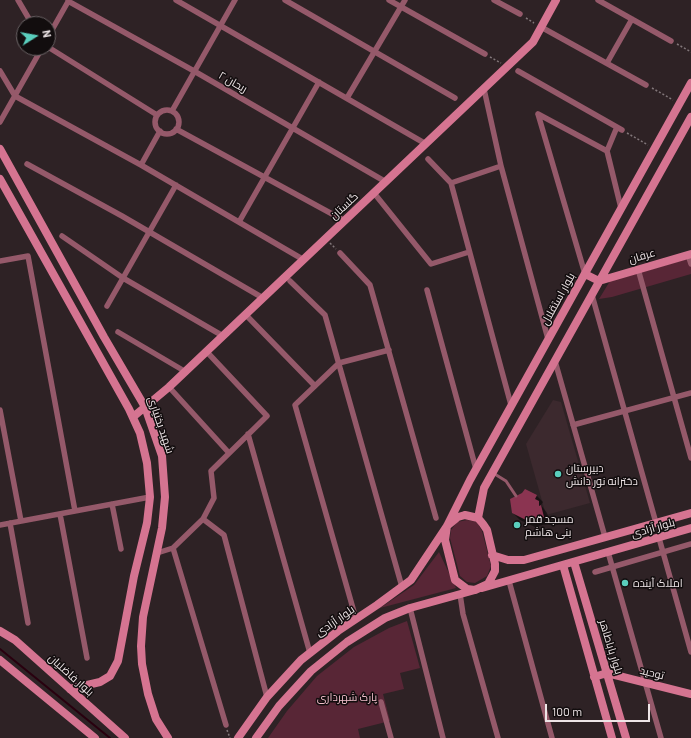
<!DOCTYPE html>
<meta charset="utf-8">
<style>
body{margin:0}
#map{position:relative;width:691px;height:738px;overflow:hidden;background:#2e2225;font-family:Barlow,sans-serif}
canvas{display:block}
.north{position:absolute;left:16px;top:16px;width:40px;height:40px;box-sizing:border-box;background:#120d0e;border:1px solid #6a6365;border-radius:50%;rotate:79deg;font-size:11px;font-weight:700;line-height:16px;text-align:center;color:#eee5e7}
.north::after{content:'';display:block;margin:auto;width:14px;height:18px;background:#5acebd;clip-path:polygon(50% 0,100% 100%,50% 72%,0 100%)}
.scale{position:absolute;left:545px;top:704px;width:105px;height:18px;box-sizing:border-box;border:2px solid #eee5e7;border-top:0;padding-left:5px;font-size:12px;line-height:14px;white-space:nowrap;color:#eee5e7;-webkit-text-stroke:3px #120d0e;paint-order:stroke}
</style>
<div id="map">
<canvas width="691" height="738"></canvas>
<div class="north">N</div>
<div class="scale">100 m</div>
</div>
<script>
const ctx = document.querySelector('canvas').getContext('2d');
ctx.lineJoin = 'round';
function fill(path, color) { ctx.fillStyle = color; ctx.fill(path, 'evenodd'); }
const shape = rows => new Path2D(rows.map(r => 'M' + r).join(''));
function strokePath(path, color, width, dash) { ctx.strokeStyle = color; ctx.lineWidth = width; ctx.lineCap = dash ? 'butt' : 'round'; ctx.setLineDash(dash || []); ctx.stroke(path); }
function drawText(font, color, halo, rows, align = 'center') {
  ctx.font = font + ' Barlow,Cairo,sans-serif'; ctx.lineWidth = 3; ctx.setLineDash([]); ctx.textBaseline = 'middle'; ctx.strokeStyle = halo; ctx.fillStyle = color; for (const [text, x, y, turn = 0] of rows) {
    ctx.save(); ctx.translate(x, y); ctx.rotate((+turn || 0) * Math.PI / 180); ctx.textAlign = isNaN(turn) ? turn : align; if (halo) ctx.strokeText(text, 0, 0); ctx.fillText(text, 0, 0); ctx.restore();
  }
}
fill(shape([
 [553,400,561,402,590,503,546,515,526,444]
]), '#3c292e');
fill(shape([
 [691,258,691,274,612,297,599,299,610,281],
 [467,520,477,522,482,531,491,566,487,576,475,583,467,582,460,576,450,538,451,530,457,522],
 [439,552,456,588,380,608,414,585],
 [407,621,420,668,400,673,404,689,383,694,390,721,358,729,360,738,268,738,287,711,317,676,354,647,389,628]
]), '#582636');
fill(shape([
 [537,496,543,502,541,505,547,513,550,523,535,527,520,520,513,513]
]), '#0007');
strokePath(shape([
 [0,649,110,738]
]), '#29000f', 2);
fill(shape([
 [525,489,537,495,535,499,539,501,539,506,541,505,544,517,528,521,512,513,510,499,522,493]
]), '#8b3451');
strokePath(shape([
 [526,18,534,23],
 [677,44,691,52],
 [490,57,501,63],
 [652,88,673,100],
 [627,133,648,145],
 [330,243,336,249],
 [227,730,230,738]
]), '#82777a', 1.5, [2, 2]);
strokePath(shape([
 [493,473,506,481,516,496]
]), '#95596a', 3);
strokePath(shape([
 [18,0,32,24],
 [176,0,426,144],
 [285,0,455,98],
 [389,0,485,54],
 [494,0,520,14],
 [598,0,671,41],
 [68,1,194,71,386,182],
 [541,27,646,85],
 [48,37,69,0],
 [48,47,157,115],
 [607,63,632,19],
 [0,71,15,96,141,165,304,260],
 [518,71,622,130],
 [484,89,501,166,548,339],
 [347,98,405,0],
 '155 122a12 12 0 1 1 24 0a12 12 0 1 1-24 0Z',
 [172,111,235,0],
 [538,114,585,274],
 [538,114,607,151],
 [0,122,42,48],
 [176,129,345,221],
 [607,151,621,208],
 [607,151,617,127],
 [428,159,451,183,511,405],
 [27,164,122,216,263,298],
 [141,165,160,131],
 [451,183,501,166],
 [374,193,431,264,469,252],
 [239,222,319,82],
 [62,236,123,278,223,336],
 [340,253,370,285,436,518],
 [688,255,691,264],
 [0,261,28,256,75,511],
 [638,269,691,458],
 [290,281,325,315,402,587],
 [427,290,476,469],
 [592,295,656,523],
 [107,306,176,185],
 [246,315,315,386],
 [118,332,186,372],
 [555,361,605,537],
 [169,387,229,453],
 [0,410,21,521],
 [573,425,691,393],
 [248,434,310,653],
 [112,504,121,549],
 [60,514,87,658],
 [203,519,224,535,267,697],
 [10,523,28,623],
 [0,525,150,497],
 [659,538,691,652],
 [173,548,226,725],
 [608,552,661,738],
 [157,553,173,548,203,519,214,498,211,471,267,416,207,352],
 [595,572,691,544],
 [509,581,552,738],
 [460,594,463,614,498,738],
 [410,608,443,738],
 [356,619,295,405,339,363,389,350],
 [381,702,391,738]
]), '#95596a', 5.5);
strokePath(shape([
 [0,149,104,337,145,407,162,456,165,497,162,528,143,617,141,646,142,664,148,694,156,719,168,738],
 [0,179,129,409,140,433,147,463,150,497,147,523,134,576,118,661,110,676,100,682,70,689],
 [585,274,599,281,691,254],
 [133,417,169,387,533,42,556,0],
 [465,515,478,518,483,524,487,530,495,564,495,571,488,584,475,590,467,589,455,580,445,540,447,526,458,517,465,515],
 [478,518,484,488,691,117],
 [492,555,508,560,524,560,691,513],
 [574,562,626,738],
 [563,565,612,738],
 [482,588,691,528],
 [0,631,15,640,125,738],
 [0,660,95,738],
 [594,677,607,673,691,694],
 [238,738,267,697,301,660,338,631,377,605,411,580,447,526,470,480,691,83],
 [256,738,279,706,311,671,347,642,385,618,410,608,475,590]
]), '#d57491', 8);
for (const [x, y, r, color] of [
 [558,474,4,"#5acebd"],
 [517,525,4,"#5acebd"],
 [625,583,4,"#5acebd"]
]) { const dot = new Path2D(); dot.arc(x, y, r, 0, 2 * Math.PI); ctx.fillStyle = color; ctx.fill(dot); strokePath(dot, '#120d0e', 1.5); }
drawText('11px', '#eee5e7', '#120d0e', [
 ["ریحان ۲",233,82,30],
 ["گلستان",344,206,-43],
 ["عرفان",642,256,-16],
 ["بلوار استقلال",558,299,-61],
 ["شهید بختیاری",161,425,71],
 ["بلوار آزادی",653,528,-16],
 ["بلوار آزادی",335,621,-35],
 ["بلوار باباطاهر",611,647,73],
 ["توحید",652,673,14],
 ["بلوار فاضلیان",71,675,42]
]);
drawText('11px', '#eee5e7', '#120d0e', [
 ["دبیرستان",566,468],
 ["دخترانه نور دانش",566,481],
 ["مسجد قمر",525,519],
 ["بنی هاشم",525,532],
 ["املاک آینده",633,583]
], 'left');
drawText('11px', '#f1bdca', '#120d0e', [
 ["پارک شهرداری",347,697]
]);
</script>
